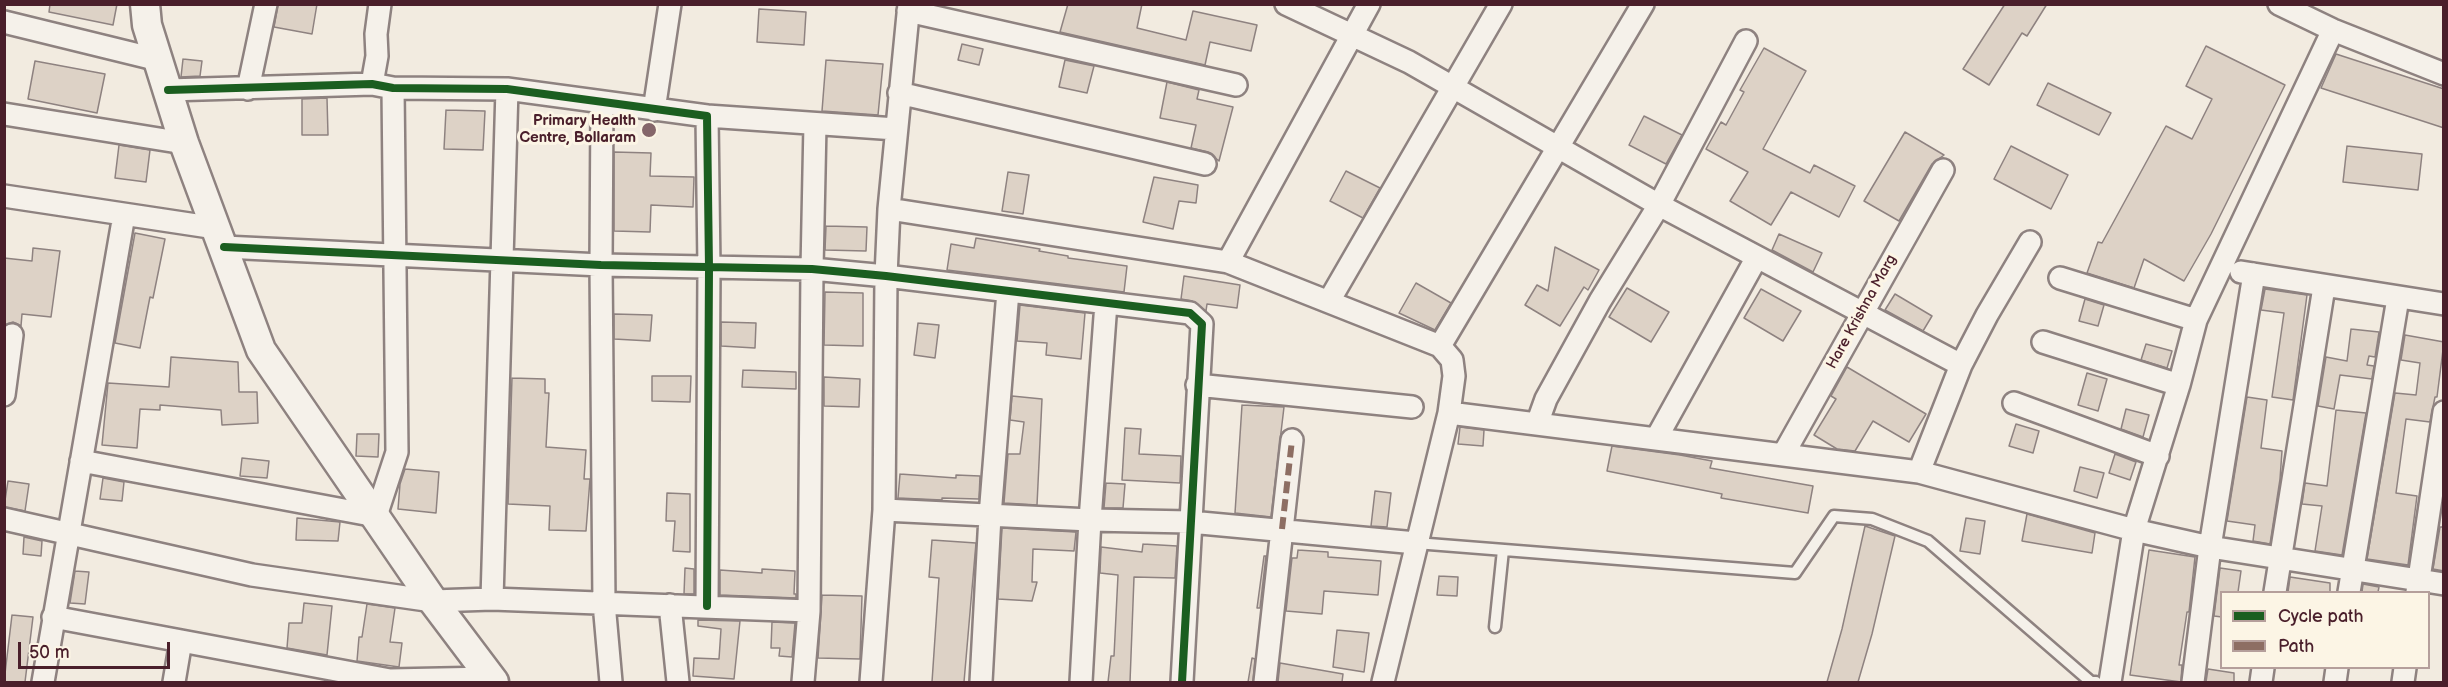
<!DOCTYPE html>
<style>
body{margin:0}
#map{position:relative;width:2448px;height:687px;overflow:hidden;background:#f2ebe0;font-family:"Balsamiq Sans",sans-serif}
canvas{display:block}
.frame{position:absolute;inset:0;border:6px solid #4a1f2b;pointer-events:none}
.legend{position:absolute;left:2220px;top:591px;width:210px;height:78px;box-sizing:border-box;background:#fcf5e5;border:2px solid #b59f9b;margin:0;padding:8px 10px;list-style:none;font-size:18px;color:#4a1f2b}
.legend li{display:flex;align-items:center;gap:12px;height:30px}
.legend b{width:30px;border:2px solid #b59f9b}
.scale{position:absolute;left:18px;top:642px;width:152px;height:27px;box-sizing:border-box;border:3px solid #4a1f2b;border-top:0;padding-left:8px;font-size:18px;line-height:21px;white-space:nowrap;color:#4a1f2b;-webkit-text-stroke:4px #fcf5e5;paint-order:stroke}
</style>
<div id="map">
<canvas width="2448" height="687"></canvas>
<div class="frame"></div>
<ul class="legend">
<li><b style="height:8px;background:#1b5e20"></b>Cycle path</li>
<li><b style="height:8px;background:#8d6e63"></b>Path</li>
</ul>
<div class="scale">50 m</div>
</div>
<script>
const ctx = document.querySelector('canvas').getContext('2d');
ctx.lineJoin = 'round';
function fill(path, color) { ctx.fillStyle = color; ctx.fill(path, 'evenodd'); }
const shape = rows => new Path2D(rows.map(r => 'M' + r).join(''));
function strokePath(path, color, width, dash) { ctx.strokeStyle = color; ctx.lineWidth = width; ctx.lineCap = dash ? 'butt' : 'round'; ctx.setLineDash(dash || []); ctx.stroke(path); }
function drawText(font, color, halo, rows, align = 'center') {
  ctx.font = font + ' "Balsamiq Sans",sans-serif'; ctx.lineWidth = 6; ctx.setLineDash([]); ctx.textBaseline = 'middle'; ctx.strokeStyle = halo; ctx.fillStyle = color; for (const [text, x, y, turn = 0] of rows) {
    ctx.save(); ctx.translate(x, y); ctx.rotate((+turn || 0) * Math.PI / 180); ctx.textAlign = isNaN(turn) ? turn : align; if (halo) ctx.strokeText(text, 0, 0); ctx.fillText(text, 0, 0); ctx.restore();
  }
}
const building = shape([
 [50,4,117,4,113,25,49,12,50,4],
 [278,4,317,4,312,34,274,27,278,4],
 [1068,4,1142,4,1137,28,1186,40,1193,11,1257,25,1251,51,1210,42,1205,65,1060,32,1068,4],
 [2005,4,2047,4,2027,36,2022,33,1989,85,1963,69,2005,4],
 [759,9,806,12,804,45,757,42,759,9],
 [962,44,983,49,979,65,958,60,962,44],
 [2206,46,2285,85,2211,234,2184,281,2144,259,2134,288,2087,273,2098,242,2102,243,2166,126,2192,139,2212,99,2186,86,2206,46],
 [1764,48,1806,71,1763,149,1810,173,1814,165,1855,186,1839,217,1791,192,1771,225,1730,201,1748,172,1706,149,1721,122,1726,125,1744,92,1740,90,1764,48],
 [2336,54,2444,89,2444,128,2321,88,2336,54],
 [183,59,202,61,200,76,181,77,183,59],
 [826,60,883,64,878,115,822,111,826,60],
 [1065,60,1094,66,1087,93,1059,87,1065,60],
 [35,61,105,74,97,113,28,99,35,61],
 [1167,82,1199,90,1197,99,1233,107,1219,161,1208,152,1191,148,1196,125,1160,118,1167,82],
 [2048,83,2111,113,2099,135,2037,105,2048,83],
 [327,98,328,135,302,135,302,99,327,98],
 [446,110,485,111,483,150,444,149,446,110],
 [1644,116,1682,135,1666,164,1629,145,1644,116],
 [1905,132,1944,155,1932,164,1899,221,1864,201,1905,132],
 [119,145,150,150,146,182,115,178,119,145],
 [2011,146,2068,175,2051,209,1994,179,2011,146],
 [2347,146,2422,154,2418,190,2343,182,2347,146],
 [614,152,651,153,650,176,694,177,693,207,651,205,650,232,614,231,614,152],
 [1346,171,1380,188,1363,218,1330,201,1346,171],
 [1008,172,1029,175,1023,214,1002,211,1008,172],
 [1154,177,1198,185,1196,203,1179,201,1173,229,1143,222,1154,177],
 [826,226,867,227,866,251,825,250,826,226],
 [135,233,165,239,153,298,150,297,140,348,115,343,135,233],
 [1779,234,1822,253,1813,272,1772,250,1779,234],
 [976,238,1040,249,1039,251,1068,256,1068,258,1127,266,1124,292,947,270,951,244,974,248,976,238],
 [1555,247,1599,270,1588,290,1584,287,1560,326,1525,305,1537,285,1548,291,1555,247],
 [33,248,60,251,51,317,22,314,21,326,13,322,4,325,4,258,32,261,33,248],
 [1184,276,1240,285,1237,308,1207,304,1206,311,1192,301,1181,299,1184,276],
 [1416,283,1451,303,1435,330,1399,313,1416,283],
 [1627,288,1669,312,1651,342,1609,317,1627,288],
 [1761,289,1801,311,1783,341,1744,318,1761,289],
 [2265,289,2307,295,2293,400,2272,397,2284,313,2261,310,2265,289],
 [825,292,863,293,863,346,824,345,825,292],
 [1895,294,1932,316,1923,331,1885,310,1895,294],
 [2085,299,2104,305,2098,326,2079,321,2085,299],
 [1020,305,1085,313,1081,359,1046,355,1047,343,1017,341,1020,305],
 [614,314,652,315,650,341,614,339,614,314],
 [721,322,756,323,755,348,721,346,721,322],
 [918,323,939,325,935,358,914,355,918,323],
 [2351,329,2379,332,2375,357,2369,356,2367,365,2374,366,2372,379,2340,375,2334,409,2318,406,2326,357,2347,361,2351,329],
 [2405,335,2444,342,2437,397,2435,397,2430,422,2406,419,2396,493,2417,496,2408,565,2367,559,2395,393,2416,395,2420,363,2401,360,2405,335],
 [2146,344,2172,351,2167,368,2141,360,2146,344],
 [171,357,238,362,239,392,257,392,258,423,222,425,221,410,160,405,160,410,140,409,137,448,102,445,108,383,169,387,171,357],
 [1847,367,1926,414,1909,442,1873,421,1855,451,1837,449,1814,435,1836,399,1831,396,1847,367],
 [743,370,796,372,796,389,742,387,743,370],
 [2087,373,2107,379,2098,411,2078,405,2087,373],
 [652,376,691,376,690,402,652,401,652,376],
 [824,377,860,379,859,407,824,406,824,377],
 [512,378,545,379,545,393,549,393,546,447,586,450,584,479,590,479,586,531,549,530,550,506,508,504,512,378],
 [1012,396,1042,399,1037,505,1004,503,1008,454,1020,454,1024,422,1010,420,1012,396],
 [2247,397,2267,400,2261,448,2282,451,2280,479,2270,544,2253,541,2255,525,2227,521,2247,397],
 [1242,405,1284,407,1271,517,1235,513,1242,405],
 [2126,409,2149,415,2143,437,2121,429,2126,409],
 [2336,410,2366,413,2342,555,2315,551,2322,506,2302,504,2305,483,2327,486,2336,410],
 [2016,424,2039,431,2033,453,2009,446,2016,424],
 [1460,427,1484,430,1483,446,1458,444,1460,427],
 [1125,428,1141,429,1139,454,1181,456,1180,483,1122,480,1125,428],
 [357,434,379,434,378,457,356,456,357,434],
 [1612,446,1680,455,1712,461,1710,468,1813,486,1808,513,1721,498,1722,494,1607,471,1612,446],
 [2115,454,2136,462,2130,480,2109,473,2115,454],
 [242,458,269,461,267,478,240,476,242,458],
 [2080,467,2104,473,2097,498,2074,491,2080,467],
 [405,469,439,472,436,513,398,509,400,484,405,469],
 [900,474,956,478,956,475,980,476,979,499,942,498,942,500,898,498,900,474],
 [103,478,124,482,122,501,100,499,103,478],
 [8,481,29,484,25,511,4,507,8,481],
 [1106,483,1125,484,1123,508,1104,508,1106,483],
 [1375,491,1391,493,1387,527,1371,526,1375,491],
 [667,493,690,494,690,552,673,551,675,521,666,521,667,493],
 [2027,514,2095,533,2092,553,2022,541,2027,514],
 [297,518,340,522,338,541,296,540,297,518],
 [1966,518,1985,521,1980,554,1960,551,1966,518],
 [1865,526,1895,536,1872,634,1858,682,1827,682,1842,629,1865,526],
 [2440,527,2444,527,2444,571,2433,569,2440,527],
 [1002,528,1076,532,1074,551,1033,549,1032,582,1037,582,1032,601,998,599,1002,528],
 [24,537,42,541,41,556,23,554,24,537],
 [932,540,976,543,964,682,932,682,939,578,929,577,932,540],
 [1143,544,1177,546,1175,578,1134,577,1130,682,1108,682,1111,656,1114,656,1118,575,1100,573,1101,547,1142,552,1143,544],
 [1298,550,1328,552,1328,557,1381,561,1378,595,1324,591,1322,614,1286,611,1292,558,1297,558,1298,550],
 [2149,550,2195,557,2189,612,2187,612,2179,665,2182,665,2181,682,2130,675,2149,550],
 [1264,556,1266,556,1260,608,1257,608,1264,556],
 [685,568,694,569,694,594,684,594,685,568],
 [2220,568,2241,571,2238,592,2222,592,2222,617,2214,616,2220,568],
 [762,569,795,571,794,594,796,594,796,598,720,595,720,570,762,573,762,569],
 [75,571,89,572,85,604,70,603,75,571],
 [1439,576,1458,577,1457,596,1437,595,1439,576],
 [2290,577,2330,583,2330,592,2288,592,2290,577],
 [2363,584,2379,587,2378,592,2362,592,2363,584],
 [822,595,862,596,860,659,818,658,822,595],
 [304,603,332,606,327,655,287,648,289,623,302,623,304,603],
 [367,604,395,608,390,642,402,643,399,667,357,661,359,637,362,637,367,604],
 [12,615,33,617,25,682,4,682,12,615],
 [698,620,740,621,734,679,693,676,694,658,719,659,721,629,698,626,698,620],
 [772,622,795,623,792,657,779,656,780,648,771,648,772,622],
 [1337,630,1369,633,1364,672,1333,667,1337,630],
 [1252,658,1255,659,1253,682,1248,682,1252,658],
 [1280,663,1343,674,1342,682,1278,682,1280,663],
 [2208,669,2234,673,2234,682,2206,682,2208,669]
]);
fill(building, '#ddd2c6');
strokePath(building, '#8e8280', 1.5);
const lane = shape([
 [1416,543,1795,573,1834,516,1872,519,1928,541,2091,682,2096,682],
 [1495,627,1503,550]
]);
const street = shape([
 [1286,4,1409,62,1659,205,1961,365],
 [2279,4,2333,30,2444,74],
 [908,11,1236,85],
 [4,22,159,60],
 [372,84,377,56,376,34,380,4],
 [248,89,266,4],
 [168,90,372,84,393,88,507,89,707,116,709,268,707,606],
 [899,93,1205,164],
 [602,102,601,265,604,603,611,682],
 [654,110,670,4],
 [4,114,184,143],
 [707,116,896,129],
 [4,196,216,228],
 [889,209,1228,262,1440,346,1452,360,1454,376,1449,413,1383,682],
 [224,247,601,265,812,269,886,276,1190,313,1202,324,1182,682],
 [1228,262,1369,4],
 [2241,272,2444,304],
 [2060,278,2196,320],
 [1329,301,1501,4],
 [2043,342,2179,385],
 [1440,346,1643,4],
 [1197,385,1412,407],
 [4,395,12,335],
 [2014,403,2158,456],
 [1449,413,1919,472,2134,530,2210,547,2444,584],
 [1537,424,1546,399,1600,301,1659,205,1746,41],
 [1656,439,1757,257],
 [1783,455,1943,170],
 [81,461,376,516,397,452,393,88],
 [1919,472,1961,365,1987,315,2030,242],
 [884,510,1090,520,1190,522,1416,543],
 [4,519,252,575,433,601,492,599,809,611],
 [2275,592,2324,287],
 [2349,592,2398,298],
 [2417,592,2444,412],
 [492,599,507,89],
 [670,605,678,682],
 [53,617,390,680,491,678],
 [43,682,124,215],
 [174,682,181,641],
 [803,682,809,611,812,269,815,124],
 [871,682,884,510,886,276,889,209,909,4],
 [981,682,990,516,1008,291],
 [1081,682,1090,520,1106,303],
 [1265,682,1292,440],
 [2110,682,2134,530,2179,385,2196,320,2333,30],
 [2193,682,2210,547,2254,274],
 [2261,682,2263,668],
 [2335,682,2337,668],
 [2403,682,2405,668]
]);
const secondary = shape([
 [145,4,147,25,184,143,261,350,433,601,494,682]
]);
strokePath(lane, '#8e8280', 15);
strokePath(street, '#8e8280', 26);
strokePath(secondary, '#8e8280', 33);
strokePath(lane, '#f5f1ea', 10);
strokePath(street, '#f5f1ea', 21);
strokePath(secondary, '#f5f1ea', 28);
strokePath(shape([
 [1282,529,1292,440]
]), '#8d6e63', 6, [12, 6]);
strokePath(shape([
 [168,90,372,84,393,88,507,89,707,116,709,268,707,606],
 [224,247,601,265,812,269,886,276,1190,313,1202,324,1182,682]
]), '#1b5e20', 8);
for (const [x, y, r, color] of [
 [649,130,8,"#85666a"]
]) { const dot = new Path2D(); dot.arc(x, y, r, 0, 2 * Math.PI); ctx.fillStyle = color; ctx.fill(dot); strokePath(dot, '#fcf5e5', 2); }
drawText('bold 15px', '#4a1f2b', '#fcf5e5', [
 ["Primary Health",636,121],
 ["Centre, Bollaram",636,138]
], 'right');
drawText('15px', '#4a1f2b', '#fcf5e5', [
 ["Hare Krishna Marg",1862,312,-61]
]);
</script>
